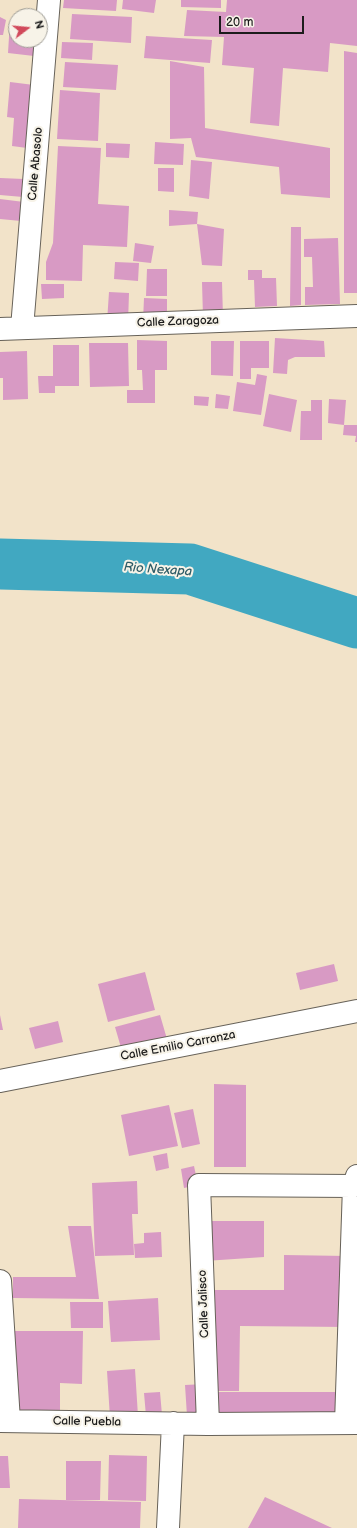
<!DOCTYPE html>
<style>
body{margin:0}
#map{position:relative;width:357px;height:1528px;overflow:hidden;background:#f2e3c9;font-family:"Balsamiq Sans",sans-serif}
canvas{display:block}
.north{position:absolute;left:8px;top:8px;width:40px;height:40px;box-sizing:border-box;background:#f7f3e8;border:1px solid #9f9d96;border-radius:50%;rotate:74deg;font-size:11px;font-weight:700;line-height:16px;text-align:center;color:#1c1c1c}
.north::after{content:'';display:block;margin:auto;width:14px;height:18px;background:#d1495b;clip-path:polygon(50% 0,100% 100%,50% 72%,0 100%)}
.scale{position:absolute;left:219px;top:16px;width:85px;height:18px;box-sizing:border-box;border:2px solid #1c1c1c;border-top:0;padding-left:5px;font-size:12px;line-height:14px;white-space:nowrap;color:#1c1c1c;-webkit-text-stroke:3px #f7f3e8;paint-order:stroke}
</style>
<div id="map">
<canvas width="357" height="1528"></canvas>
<div class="north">N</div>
<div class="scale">20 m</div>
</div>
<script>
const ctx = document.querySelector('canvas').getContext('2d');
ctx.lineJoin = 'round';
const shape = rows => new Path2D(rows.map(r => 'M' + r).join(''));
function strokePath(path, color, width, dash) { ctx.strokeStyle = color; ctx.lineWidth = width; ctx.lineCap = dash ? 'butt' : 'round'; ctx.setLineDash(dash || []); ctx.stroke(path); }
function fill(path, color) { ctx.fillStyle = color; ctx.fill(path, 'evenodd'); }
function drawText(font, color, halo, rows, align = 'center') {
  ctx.font = font + ' "Balsamiq Sans",sans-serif'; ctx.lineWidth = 4; ctx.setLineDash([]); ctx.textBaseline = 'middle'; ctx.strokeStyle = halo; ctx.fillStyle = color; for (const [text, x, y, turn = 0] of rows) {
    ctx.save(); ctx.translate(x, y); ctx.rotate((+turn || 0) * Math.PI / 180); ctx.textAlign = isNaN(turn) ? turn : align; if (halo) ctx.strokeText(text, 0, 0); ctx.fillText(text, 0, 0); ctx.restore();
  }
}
strokePath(shape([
 [0,564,190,569,357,623]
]), '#41a8c1', 51);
fill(shape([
 [64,0,117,0,116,11,63,8],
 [123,0,156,0,154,13,122,9],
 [181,0,221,0,221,8,181,7],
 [227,0,357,0,357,46,330,43,328,72,283,68,279,126,250,123,254,68,222,65,224,37,184,36,187,10,226,12],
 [72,14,132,17,131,43,70,39],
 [0,17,6,20,3,35,0,35],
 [10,21,16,21,16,40,35,40,34,56,8,53],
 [146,36,212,40,210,63,144,58],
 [62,42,93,43,92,60,61,58],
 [344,51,357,53,357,293,344,293],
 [170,61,204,67,205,128,330,148,330,198,281,194,279,167,196,157,191,138,170,139],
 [65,62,118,65,116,90,63,87],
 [10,82,34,85,27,148,12,146,14,118,7,117],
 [60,90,100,93,98,141,57,139],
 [155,142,184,144,183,165,154,164],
 [106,143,130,144,129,158,106,157],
 [58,146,101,148,98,204,129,206,127,247,83,245,82,281,46,280,46,262,53,243],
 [191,160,212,162,209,199,189,196],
 [158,168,174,168,174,192,158,191],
 [0,178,24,179,23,197,0,195],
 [0,199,24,202,21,221,0,219],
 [169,210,198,212,197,224,169,226],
 [197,224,224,229,222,266,202,265],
 [291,227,301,227,301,305,290,306],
 [338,238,340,304,305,305,305,287,313,287,312,257,304,257,304,239],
 [135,243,154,246,151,263,133,261],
 [115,262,139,263,138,281,114,279],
 [147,269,167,269,167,296,146,296],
 [248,270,262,270,262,278,276,278,277,306,255,307,254,280,248,280],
 [202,282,222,282,223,317,203,317],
 [41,284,64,284,64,298,42,299],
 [109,292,129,293,128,323,107,322],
 [144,298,167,299,167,321,143,321],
 [275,338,324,341,325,357,295,357,288,360,287,374,273,373],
 [137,340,167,341,167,370,155,370,155,403,127,403,127,390,143,390,142,370,137,370],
 [211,341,234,341,233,376,211,375],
 [240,341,269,341,269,368,251,368,251,379,240,379],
 [89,343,128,343,129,386,90,387],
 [53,345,79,345,79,386,55,386,55,393,39,393,38,376,53,376],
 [27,351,28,399,3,400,3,378,0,378,0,352],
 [257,374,267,376,261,415,233,411,237,382,255,385],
 [216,394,230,396,228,409,215,408],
 [269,394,297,400,291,432,263,426],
 [194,396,209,397,208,406,194,405],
 [329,399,346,400,344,425,357,425,357,442,355,442,356,436,343,435,344,425,328,423],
 [311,400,322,400,322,440,300,440,301,411,311,411],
 [334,964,338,981,300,990,296,973],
 [145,972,155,1010,108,1022,98,984],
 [0,1015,3,1030,0,1030],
 [160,1015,167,1039,122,1051,115,1027],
 [58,1021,63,1042,35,1049,29,1028],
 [214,1084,246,1085,246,1167,214,1167],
 [169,1105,178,1146,129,1156,121,1115],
 [193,1109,200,1144,182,1148,174,1113],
 [167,1153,169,1168,156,1171,153,1156],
 [194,1166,198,1185,184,1188,181,1169],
 [137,1181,138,1214,132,1214,134,1255,95,1256,92,1183],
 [203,1221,264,1221,264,1257,205,1261],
 [68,1226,91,1226,99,1299,13,1298,13,1277,76,1277],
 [161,1232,162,1257,135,1258,134,1244,144,1243,144,1233],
 [284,1255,347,1256,347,1327,240,1326,239,1391,209,1391,209,1290,284,1290],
 [158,1298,160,1340,111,1342,108,1301],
 [70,1302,103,1302,103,1328,71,1328],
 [14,1331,83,1331,82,1384,60,1383,60,1416,15,1418],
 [135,1369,138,1416,110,1418,107,1371],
 [205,1384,207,1415,187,1416,185,1385],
 [160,1392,162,1415,146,1416,144,1393],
 [216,1392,344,1392,342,1419,217,1419],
 [109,1455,147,1456,146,1501,108,1500],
 [0,1456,8,1456,10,1488,0,1488],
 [66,1461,101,1461,100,1500,66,1500],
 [265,1497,332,1528,248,1528],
 [19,1499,141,1502,140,1528,18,1528]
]), '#d89ac4');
const street = shape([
 [22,328,49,0],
 [0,329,357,316],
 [0,1081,357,1011],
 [0,1281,9,1421],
 [0,1421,208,1424,357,1423],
 [346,1423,354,1186,357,1176],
 [208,1424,199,1185,354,1186],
 [168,1528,173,1423]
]);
strokePath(street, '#676259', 24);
strokePath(street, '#fff', 22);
drawText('12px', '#1c1c1c', '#f7f3e8', [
 ["Calle Abasolo",36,164,-85],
 ["Calle Zaragoza",178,322,-2],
 ["Calle Emilio Carranza",178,1046,-11],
 ["Calle Jalisco",204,1304,-92],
 ["Calle Puebla",87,1422,1]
]);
drawText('italic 13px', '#2d5b66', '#f7f3e8', [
 ["Rio Nexapa",158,570,4]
]);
</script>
